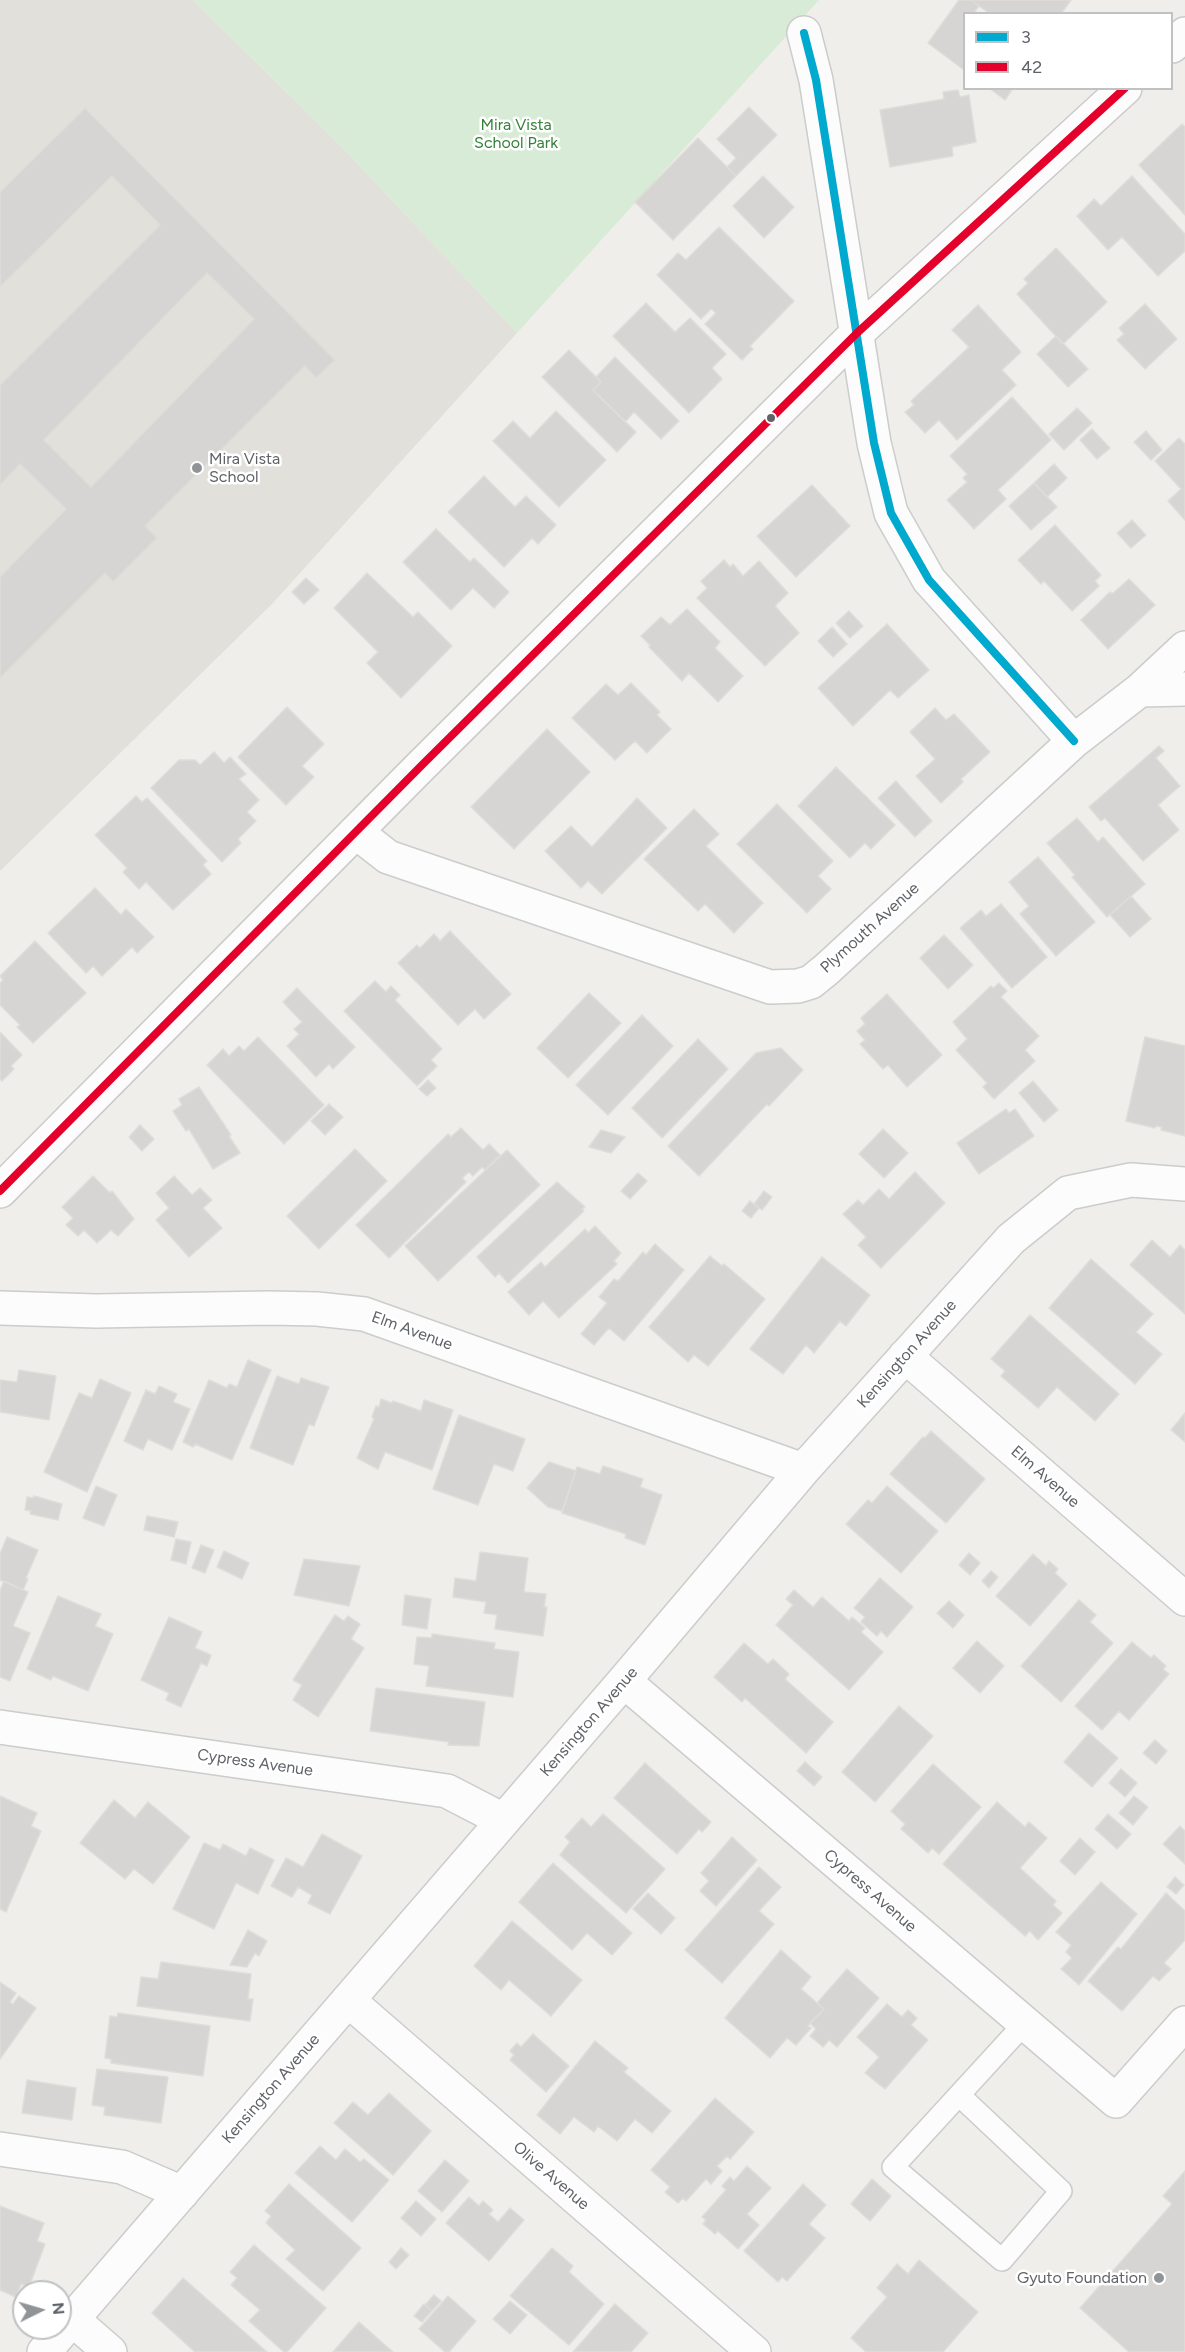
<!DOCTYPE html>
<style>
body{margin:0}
#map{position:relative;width:1185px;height:2352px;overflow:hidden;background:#efeeea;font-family:Figtree,sans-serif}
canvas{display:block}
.legend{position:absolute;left:963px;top:12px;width:210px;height:78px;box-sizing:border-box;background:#fff;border:2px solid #bfc1c3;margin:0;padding:8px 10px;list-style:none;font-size:18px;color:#5f6368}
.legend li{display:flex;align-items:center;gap:12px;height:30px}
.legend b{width:30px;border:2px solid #bfc1c3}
.north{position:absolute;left:12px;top:2280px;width:60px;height:60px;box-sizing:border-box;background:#fff;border:2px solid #bfc1c3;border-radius:50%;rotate:85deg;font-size:16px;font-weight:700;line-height:24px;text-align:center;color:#5f6368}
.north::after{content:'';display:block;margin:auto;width:21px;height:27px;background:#919496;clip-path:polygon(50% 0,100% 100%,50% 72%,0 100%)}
</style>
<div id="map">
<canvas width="1185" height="2352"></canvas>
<ul class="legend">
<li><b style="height:8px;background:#00a9ce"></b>3</li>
<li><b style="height:8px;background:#e4002b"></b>42</li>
</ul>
<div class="north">N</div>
</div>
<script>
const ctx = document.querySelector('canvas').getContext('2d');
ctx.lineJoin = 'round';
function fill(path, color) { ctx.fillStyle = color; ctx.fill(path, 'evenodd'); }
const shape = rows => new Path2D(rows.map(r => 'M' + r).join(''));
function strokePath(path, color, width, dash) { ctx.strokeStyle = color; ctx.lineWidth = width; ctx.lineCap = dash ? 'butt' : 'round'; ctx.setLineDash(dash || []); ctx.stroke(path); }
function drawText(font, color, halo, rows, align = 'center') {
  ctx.font = font + ' Figtree,sans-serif'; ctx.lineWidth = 5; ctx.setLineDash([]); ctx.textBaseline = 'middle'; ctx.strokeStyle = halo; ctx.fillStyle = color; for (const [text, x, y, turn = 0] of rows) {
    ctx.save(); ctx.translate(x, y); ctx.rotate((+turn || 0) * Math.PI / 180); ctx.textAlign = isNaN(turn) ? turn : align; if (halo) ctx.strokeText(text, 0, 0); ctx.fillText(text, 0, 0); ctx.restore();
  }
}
fill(shape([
 [0,0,193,0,340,145,517,333,272,604,0,871]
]), '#e2e0da');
fill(shape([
 [193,0,819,0,517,333,340,145]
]), '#d8ebd6');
const building = shape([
 [959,0,971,0,979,6,975,11,978,14,964,14,964,70,928,43,959,0],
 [971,0,1071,0,1061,14,990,14,971,0],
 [989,88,1013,88,1005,100,989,88],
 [958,90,960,97,969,95,976,142,952,147,953,156,890,167,880,110,944,99,943,92,958,90],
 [749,107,777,135,736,176,727,167,736,158,717,139,749,107],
 [85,108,335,360,316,378,305,366,145,526,157,538,113,582,105,573,0,678,0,577,66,509,20,464,0,485,0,385,160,225,112,176,0,287,0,192,85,108],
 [207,273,254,319,91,487,44,440,207,273],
 [1182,124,1185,127,1185,215,1139,165,1182,124],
 [698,138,736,176,673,240,635,202,698,138],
 [763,176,794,207,764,238,733,206,763,176],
 [1132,176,1185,234,1185,251,1158,276,1122,237,1108,250,1077,216,1094,199,1101,206,1132,176],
 [719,227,794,301,750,346,753,349,742,360,705,324,716,313,711,309,701,319,657,275,678,253,686,260,719,227],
 [1056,248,1107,302,1063,344,1017,294,1028,283,1024,279,1056,248],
 [646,303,675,332,690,318,726,354,712,368,722,379,689,413,613,336,646,303],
 [1145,304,1177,339,1145,369,1117,340,1124,334,1119,328,1145,304],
 [978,305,1021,352,1002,370,1016,385,957,440,939,420,925,433,905,412,914,405,911,401,969,347,952,330,978,305],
 [1056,336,1088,369,1068,387,1037,354,1056,336],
 [569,350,601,382,593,390,636,432,617,452,542,377,569,350],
 [615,357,679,421,661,439,634,412,625,422,593,390,601,382,596,377,615,357],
 [1012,397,1051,440,998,490,1006,499,974,529,947,500,967,482,963,478,967,474,950,456,1012,397],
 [1077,408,1092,423,1064,450,1049,434,1077,408],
 [556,411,606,460,559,507,493,441,513,421,530,438,556,411],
 [1092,429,1110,448,1097,459,1080,440,1092,429],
 [1146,431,1162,450,1151,460,1134,442,1146,431],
 [1179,438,1185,444,1185,520,1168,501,1181,489,1155,461,1179,438],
 [1054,464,1067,478,1047,497,1034,483,1054,464],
 [484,476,515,507,526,496,556,525,538,544,532,538,504,567,448,512,484,476],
 [1034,483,1057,507,1031,530,1009,506,1034,483],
 [812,485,850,526,796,577,757,536,812,485],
 [1132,520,1146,535,1131,548,1117,533,1132,520],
 [1055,525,1101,575,1095,581,1099,586,1072,611,1044,581,1041,584,1018,560,1055,525],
 [436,529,470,562,474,558,509,592,494,608,473,588,451,610,403,562,436,529],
 [724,560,730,567,733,564,743,576,759,561,788,593,775,606,799,633,765,666,697,598,707,588,701,581,724,560],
 [367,573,413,617,418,612,452,646,401,698,367,663,378,652,334,608,367,573],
 [306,578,319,590,304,604,292,592,306,578],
 [1129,579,1155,605,1108,649,1081,620,1110,592,1112,594,1129,579],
 [687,609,720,642,715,648,743,676,718,702,689,673,682,681,649,647,650,645,641,636,661,617,670,625,687,609],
 [849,611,863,626,850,638,836,623,849,611],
 [887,624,929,670,898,698,890,690,853,726,818,688,887,624],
 [832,627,847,644,833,657,818,641,832,627],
 [631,683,660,712,657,715,671,729,647,753,635,741,615,760,572,718,606,684,618,695,631,683],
 [287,707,324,744,302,766,314,777,286,805,238,757,287,707],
 [935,708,946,720,954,714,990,752,961,779,963,782,941,803,916,776,935,759,910,732,935,708],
 [547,729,590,772,514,849,471,807,547,729],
 [1159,746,1164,751,1156,758,1180,786,1158,805,1179,830,1143,861,1105,818,1101,821,1089,807,1159,746],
 [214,752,224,763,230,757,246,774,239,779,259,800,247,812,256,821,238,839,241,843,222,862,151,788,179,760,195,760,200,765,214,752],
 [836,767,895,825,871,849,865,843,850,858,798,806,836,767],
 [896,781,932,821,915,837,878,798,896,781],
 [136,796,142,802,147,798,207,861,203,865,211,874,173,910,146,882,139,889,123,872,127,868,95,835,136,796],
 [637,798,667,828,602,894,588,881,581,888,545,851,571,826,592,847,637,798],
 [777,804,833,861,818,876,831,889,807,913,737,844,777,804],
 [694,809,719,834,706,846,763,903,734,933,705,904,698,911,644,859,694,809],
 [1077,818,1098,842,1103,837,1145,884,1107,917,1072,877,1075,875,1047,843,1077,818],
 [1038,857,1095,922,1056,956,1020,914,1029,906,1009,882,1038,857],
 [95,888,121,915,126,909,154,937,137,953,132,947,102,976,93,966,86,973,48,933,95,888],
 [1131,896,1151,919,1130,937,1110,915,1131,896],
 [1001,904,1047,957,1012,988,960,928,981,910,986,916,1001,904],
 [450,931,511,994,484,1019,475,1009,458,1025,398,963,417,945,420,948,434,934,440,941,450,931],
 [944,935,973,965,948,989,920,958,944,935],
 [35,941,86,993,33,1043,17,1027,20,1025,0,1005,0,983,3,980,0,976,35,941],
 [375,981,386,992,391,986,400,995,395,1000,442,1049,431,1060,437,1066,417,1086,344,1011,375,981],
 [999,983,1007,991,1001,997,1039,1036,1025,1050,1035,1061,994,1099,983,1087,987,1083,956,1050,967,1039,953,1022,991,986,993,988,999,983],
 [297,988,355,1047,333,1069,329,1064,316,1077,287,1046,299,1034,294,1029,302,1022,283,1002,297,988],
 [589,993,621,1023,568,1078,537,1048,589,993],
 [887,994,942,1055,907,1087,888,1065,883,1069,860,1044,865,1040,857,1031,865,1024,861,1018,887,994],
 [642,1015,673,1046,608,1115,576,1085,642,1015],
 [0,1032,22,1055,11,1066,14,1069,2,1081,0,1079,0,1032],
 [258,1037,324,1105,284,1144,207,1065,223,1049,229,1056,239,1046,244,1051,258,1037],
 [1145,1037,1185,1046,1185,1136,1161,1130,1162,1127,1156,1126,1155,1128,1126,1121,1145,1037],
 [698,1039,728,1069,662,1138,632,1108,698,1039],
 [781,1048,803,1070,769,1106,767,1104,699,1176,668,1146,756,1053,781,1048],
 [428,1080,436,1088,427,1096,419,1089,428,1080],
 [1033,1081,1058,1110,1044,1122,1019,1093,1033,1081],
 [199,1087,231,1135,229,1136,240,1153,213,1169,189,1129,186,1131,173,1111,182,1105,179,1099,199,1087],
 [329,1104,343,1117,325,1135,311,1121,329,1104],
 [1006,1109,1009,1113,1015,1109,1034,1136,979,1174,957,1143,1006,1109],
 [140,1125,154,1139,142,1151,129,1137,140,1125],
 [461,1128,483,1150,489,1144,500,1155,485,1170,482,1167,473,1176,469,1172,462,1178,466,1182,389,1258,356,1225,448,1134,451,1137,461,1128],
 [883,1129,908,1153,884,1178,859,1154,883,1129],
 [601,1130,625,1137,611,1153,589,1147,601,1130],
 [355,1149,387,1181,319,1249,287,1216,355,1149],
 [507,1150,540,1185,438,1281,405,1246,507,1150],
 [915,1172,945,1203,881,1268,858,1245,866,1237,843,1214,858,1200,863,1205,879,1189,889,1199,915,1172],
 [638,1173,647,1181,630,1199,621,1191,638,1173],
 [93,1176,110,1193,112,1191,134,1219,118,1236,111,1230,97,1243,84,1230,78,1236,66,1225,73,1218,62,1207,93,1176],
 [174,1176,192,1195,200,1188,212,1200,203,1208,222,1228,189,1257,156,1220,169,1208,156,1193,174,1176],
 [557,1182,585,1207,582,1209,584,1211,508,1283,499,1273,495,1277,477,1257,557,1182],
 [764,1191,772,1197,762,1210,754,1204,764,1191],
 [750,1201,759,1208,751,1218,742,1211,750,1201],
 [595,1226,621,1253,614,1261,617,1264,559,1318,543,1301,529,1315,508,1292,541,1262,545,1267,585,1229,588,1233,595,1226],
 [1152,1240,1170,1257,1180,1245,1185,1250,1185,1314,1130,1265,1152,1240],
 [655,1244,684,1270,624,1341,609,1328,594,1345,581,1334,607,1303,599,1297,614,1279,618,1281,643,1252,646,1255,655,1244],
 [710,1256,722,1266,724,1264,765,1299,708,1366,694,1355,688,1362,649,1327,710,1256],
 [822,1257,870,1295,846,1326,840,1321,814,1353,806,1345,783,1374,750,1349,822,1257],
 [1091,1259,1153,1314,1136,1332,1162,1354,1135,1384,1049,1308,1091,1259],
 [1030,1315,1119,1394,1095,1421,1057,1387,1038,1408,1001,1376,1005,1371,991,1359,1030,1315],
 [248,1360,271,1370,232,1460,195,1444,193,1447,183,1442,209,1380,227,1388,229,1384,237,1387,248,1360],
 [19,1370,56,1376,49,1420,0,1412,0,1380,17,1382,19,1370],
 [277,1376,299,1384,301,1378,329,1387,314,1426,309,1424,293,1465,250,1448,277,1376],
 [100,1379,131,1393,87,1492,44,1472,79,1393,92,1398,100,1379],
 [159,1386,177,1394,173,1402,190,1409,172,1450,148,1439,143,1450,124,1441,146,1390,155,1394,159,1386],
 [381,1399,392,1403,393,1401,421,1411,424,1400,453,1410,432,1470,385,1452,378,1469,357,1458,374,1419,372,1417,376,1406,379,1407,381,1399],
 [1185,1413,1185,1442,1171,1430,1185,1413],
 [459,1415,525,1439,513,1471,494,1464,478,1505,433,1489,459,1415],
 [931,1431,985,1479,946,1523,890,1474,923,1437,925,1438,931,1431],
 [549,1462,576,1471,562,1511,548,1507,527,1488,549,1462],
 [603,1466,643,1479,640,1487,662,1495,645,1545,625,1538,626,1534,562,1513,577,1467,600,1474,603,1466],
 [96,1486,117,1495,104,1526,83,1518,96,1486],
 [887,1486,938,1531,901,1573,846,1524,868,1500,872,1503,887,1486],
 [34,1496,62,1504,58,1520,30,1514,31,1511,25,1510,27,1497,33,1498,34,1496],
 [147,1516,178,1522,174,1537,144,1530,147,1516],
 [7,1537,38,1550,26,1578,28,1579,23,1590,0,1580,0,1554,7,1537],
 [176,1539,191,1542,186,1564,171,1560,176,1539],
 [201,1545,214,1550,205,1573,192,1568,201,1545],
 [224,1551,249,1563,242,1579,217,1567,224,1551],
 [480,1552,528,1558,524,1592,546,1594,544,1607,547,1607,543,1636,495,1629,497,1615,484,1613,486,1602,453,1597,455,1578,476,1581,480,1552],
 [969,1553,980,1563,970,1575,959,1565,969,1553],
 [1033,1554,1046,1566,1049,1561,1058,1569,1055,1573,1067,1584,1030,1626,996,1596,1033,1554],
 [304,1559,360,1566,349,1606,294,1595,304,1559],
 [991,1571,998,1577,989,1588,982,1581,991,1571],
 [880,1578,913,1607,887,1637,881,1631,877,1636,861,1622,865,1617,854,1608,880,1578],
 [4,1581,28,1592,13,1626,30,1633,10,1681,0,1677,0,1591,4,1581],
 [794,1590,813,1607,822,1597,849,1621,852,1617,865,1628,861,1632,883,1652,849,1690,776,1625,793,1605,786,1599,794,1590],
 [405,1595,431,1599,427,1629,402,1625,405,1595],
 [58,1596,101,1614,95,1626,113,1634,88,1691,53,1676,51,1680,27,1669,58,1596],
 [1079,1600,1096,1615,1090,1622,1113,1643,1061,1702,1021,1666,1079,1600],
 [949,1601,964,1615,953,1628,937,1613,949,1601],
 [335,1615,344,1621,348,1616,360,1624,351,1639,364,1648,318,1717,293,1700,302,1685,293,1680,335,1615],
 [169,1617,202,1632,195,1648,211,1655,207,1666,201,1663,181,1707,166,1700,169,1693,141,1680,169,1617],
 [432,1634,495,1643,494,1649,519,1652,513,1697,426,1686,429,1666,414,1664,417,1637,432,1638,432,1634],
 [977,1641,1004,1666,980,1693,953,1668,977,1641],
 [1132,1642,1151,1658,1154,1655,1166,1666,1163,1669,1169,1674,1129,1720,1119,1711,1102,1730,1075,1706,1132,1642],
 [744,1643,768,1664,773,1659,789,1674,785,1679,833,1722,806,1753,745,1698,742,1702,714,1677,744,1643],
 [376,1688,485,1702,479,1746,448,1745,449,1742,370,1731,376,1688],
 [899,1706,933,1736,875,1802,842,1772,899,1706],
 [1089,1733,1118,1758,1092,1787,1064,1762,1089,1733],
 [1155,1740,1167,1751,1156,1764,1143,1753,1155,1740],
 [805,1762,822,1777,814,1786,797,1771,805,1762],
 [645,1763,711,1822,702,1832,699,1829,677,1854,614,1798,645,1763],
 [933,1764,981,1807,939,1854,932,1848,928,1853,901,1829,905,1824,891,1811,933,1764],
 [1121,1769,1137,1783,1125,1797,1109,1783,1121,1769],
 [0,1796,37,1813,31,1826,41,1831,6,1912,0,1909,0,1796],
 [1134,1796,1148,1807,1133,1825,1119,1813,1134,1796],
 [114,1800,135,1818,148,1802,190,1837,153,1884,134,1869,125,1879,80,1843,114,1800],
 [997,1802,1025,1827,1029,1822,1047,1838,1020,1868,1056,1901,1053,1905,1062,1913,1038,1940,1030,1931,1025,1936,943,1864,997,1802],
 [603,1814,665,1869,626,1913,560,1855,570,1842,565,1837,582,1818,591,1827,603,1814],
 [1108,1814,1131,1834,1117,1849,1095,1829,1108,1814],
 [1180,1826,1185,1831,1185,1864,1163,1844,1180,1826],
 [322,1834,362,1856,330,1914,308,1903,312,1895,298,1887,292,1897,271,1886,286,1858,303,1867,322,1834],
 [732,1837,757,1860,716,1906,700,1891,709,1881,701,1873,732,1837],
 [1080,1838,1095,1852,1075,1875,1060,1861,1080,1838],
 [204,1843,220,1850,223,1844,246,1856,250,1848,274,1860,258,1894,236,1883,214,1929,173,1909,204,1843],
 [553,1863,632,1933,612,1955,587,1933,572,1950,519,1902,553,1863],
 [759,1867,781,1887,759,1911,774,1924,722,1983,685,1950,759,1867],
 [1175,1877,1184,1885,1176,1894,1167,1887,1175,1877],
 [1101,1882,1137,1914,1079,1985,1061,1969,1072,1958,1066,1952,1071,1945,1056,1932,1101,1882],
 [648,1893,675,1918,661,1934,633,1909,648,1893],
 [1166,1893,1185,1911,1185,1940,1164,1963,1171,1969,1159,1981,1153,1976,1122,2011,1088,1981,1118,1947,1121,1949,1166,1893],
 [512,1921,582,1980,551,2016,509,1980,501,1990,474,1966,512,1921],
 [248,1930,267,1941,259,1956,255,1953,247,1967,230,1965,248,1930],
 [781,1950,811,1977,801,1989,824,2009,808,2026,811,2028,796,2045,787,2038,770,2058,725,2018,781,1950],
 [161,1962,251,1974,248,1999,253,1999,250,2021,137,2006,141,1977,158,1979,161,1962],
 [847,1969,879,1998,837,2047,829,2040,823,2047,810,2036,816,2029,810,2023,824,2009,817,2003,847,1969],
 [0,1982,16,1993,10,2002,13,2004,19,1996,36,2008,0,2059,0,1982],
 [887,2004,902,2017,908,2010,917,2018,911,2025,928,2040,885,2089,865,2073,879,2057,857,2037,887,2004],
 [118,2013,210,2026,203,2076,111,2063,111,2059,105,2058,110,2016,117,2017,118,2013],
 [533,2034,569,2066,546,2092,510,2060,514,2055,510,2051,517,2043,521,2047,533,2034],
 [595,2041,628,2068,624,2072,671,2111,652,2133,635,2119,617,2141,598,2126,594,2132,574,2117,560,2134,537,2115,595,2041],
 [97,2069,168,2077,161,2123,104,2115,105,2107,92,2105,97,2069],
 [27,2080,76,2088,72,2120,22,2113,27,2080],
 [389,2093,431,2131,393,2175,334,2123,353,2102,368,2115,389,2093],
 [715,2098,754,2132,730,2159,727,2156,717,2166,722,2171,711,2184,706,2179,686,2201,683,2198,678,2203,665,2192,670,2187,651,2170,715,2098],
 [320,2146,336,2160,345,2149,360,2162,364,2159,389,2180,352,2222,295,2173,320,2146],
 [445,2160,469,2181,442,2212,418,2191,445,2160],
 [747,2166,771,2188,747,2214,759,2225,738,2249,718,2231,715,2234,703,2224,706,2220,702,2217,726,2190,722,2186,730,2177,734,2181,747,2166],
 [1185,2171,1185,2352,1129,2352,1080,2308,1172,2204,1163,2196,1185,2171],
 [872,2179,891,2196,870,2221,851,2204,872,2179],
 [289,2184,361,2248,323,2291,286,2259,295,2250,266,2223,271,2216,265,2211,289,2184],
 [803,2184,826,2205,809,2224,825,2238,787,2281,782,2277,778,2282,744,2251,803,2184],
 [469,2197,479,2206,483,2201,493,2210,489,2214,498,2222,510,2208,524,2220,489,2261,446,2223,469,2197],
 [416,2201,436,2219,421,2236,401,2218,416,2201],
 [0,2206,44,2223,37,2241,45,2244,29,2287,21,2284,16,2297,0,2290,0,2206],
 [254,2245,326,2308,287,2352,284,2352,249,2321,260,2310,231,2285,237,2278,230,2272,254,2245],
 [401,2248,409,2255,396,2269,389,2262,401,2248],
 [552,2248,573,2266,569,2272,604,2304,569,2345,510,2296,552,2248],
 [919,2260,978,2312,943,2352,866,2352,851,2338,887,2297,877,2288,897,2264,908,2274,919,2260],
 [183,2278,267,2352,195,2352,152,2313,183,2278],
 [434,2295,441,2301,432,2311,425,2305,434,2295],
 [448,2296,476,2321,449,2352,445,2352,419,2329,448,2296],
 [510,2301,527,2315,510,2334,493,2319,510,2301],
 [424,2304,432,2311,422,2322,414,2316,424,2304],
 [615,2304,648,2333,631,2352,573,2352,615,2304],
 [359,2322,393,2352,333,2352,359,2322]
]);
fill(building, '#d6d5d3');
strokePath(building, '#deddd9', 1.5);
const service = shape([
 [959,2095,1061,2191,1002,2260,893,2167,1025,2023]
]);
const minor = shape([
 [804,33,816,80,874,443,891,513,929,580,1074,741],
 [1140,690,1185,689],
 [356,832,388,857,770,987,798,986,811,982,827,969,1074,741,1140,690,1185,648],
 [0,1308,96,1311,269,1308,317,1309,364,1314,803,1470],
 [905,1356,1185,1599],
 [624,1681,1116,2101,1185,2023],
 [0,1727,447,1791,503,1820],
 [348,2000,754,2352],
 [0,2149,122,2167,182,2193],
 [72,2319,110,2352],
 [44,2352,624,1681,803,1470,1011,1239,1068,1193,1131,1180,1185,1184]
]);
const secondary = shape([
 [1172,46,1185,34],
 [0,1191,422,765,857,333,1125,88]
]);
strokePath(service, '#cbcccc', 24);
strokePath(minor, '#cbcccc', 36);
strokePath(secondary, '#cacacb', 36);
strokePath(service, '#fdfcfc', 21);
strokePath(minor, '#fdfcfc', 33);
strokePath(secondary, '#fdfcfc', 33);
strokePath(shape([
 [804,33,816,80,874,443,891,513,929,580,1074,741]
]), '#00a9ce', 8);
strokePath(shape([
 [0,1191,422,765,857,333,1125,88]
]), '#e4002b', 8);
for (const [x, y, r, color] of [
 [771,418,5,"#5f6368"],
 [197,468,6,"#919496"],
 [1159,2278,6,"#919496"]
]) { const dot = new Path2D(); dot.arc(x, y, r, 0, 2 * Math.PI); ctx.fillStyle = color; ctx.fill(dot); strokePath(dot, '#fff', 2); }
drawText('16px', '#348238', '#fff', [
 ["Mira Vista",516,125],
 ["School Park",516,143]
]);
drawText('16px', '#5f6368', '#fff', [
 ["Mira Vista",209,459],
 ["School",209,477],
 ["Gyuto Foundation",1147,2278,"right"]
], 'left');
drawText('16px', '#5f6368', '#fff', [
 ["Plymouth Avenue",870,928,-42],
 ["Elm Avenue",412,1331,20],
 ["Kensington Avenue",907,1354,-48],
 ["Elm Avenue",1045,1477,41],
 ["Kensington Avenue",589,1722,-49],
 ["Cypress Avenue",255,1763,8],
 ["Cypress Avenue",870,1891,41],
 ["Kensington Avenue",271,2089,-49],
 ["Olive Avenue",551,2176,41]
]);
</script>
